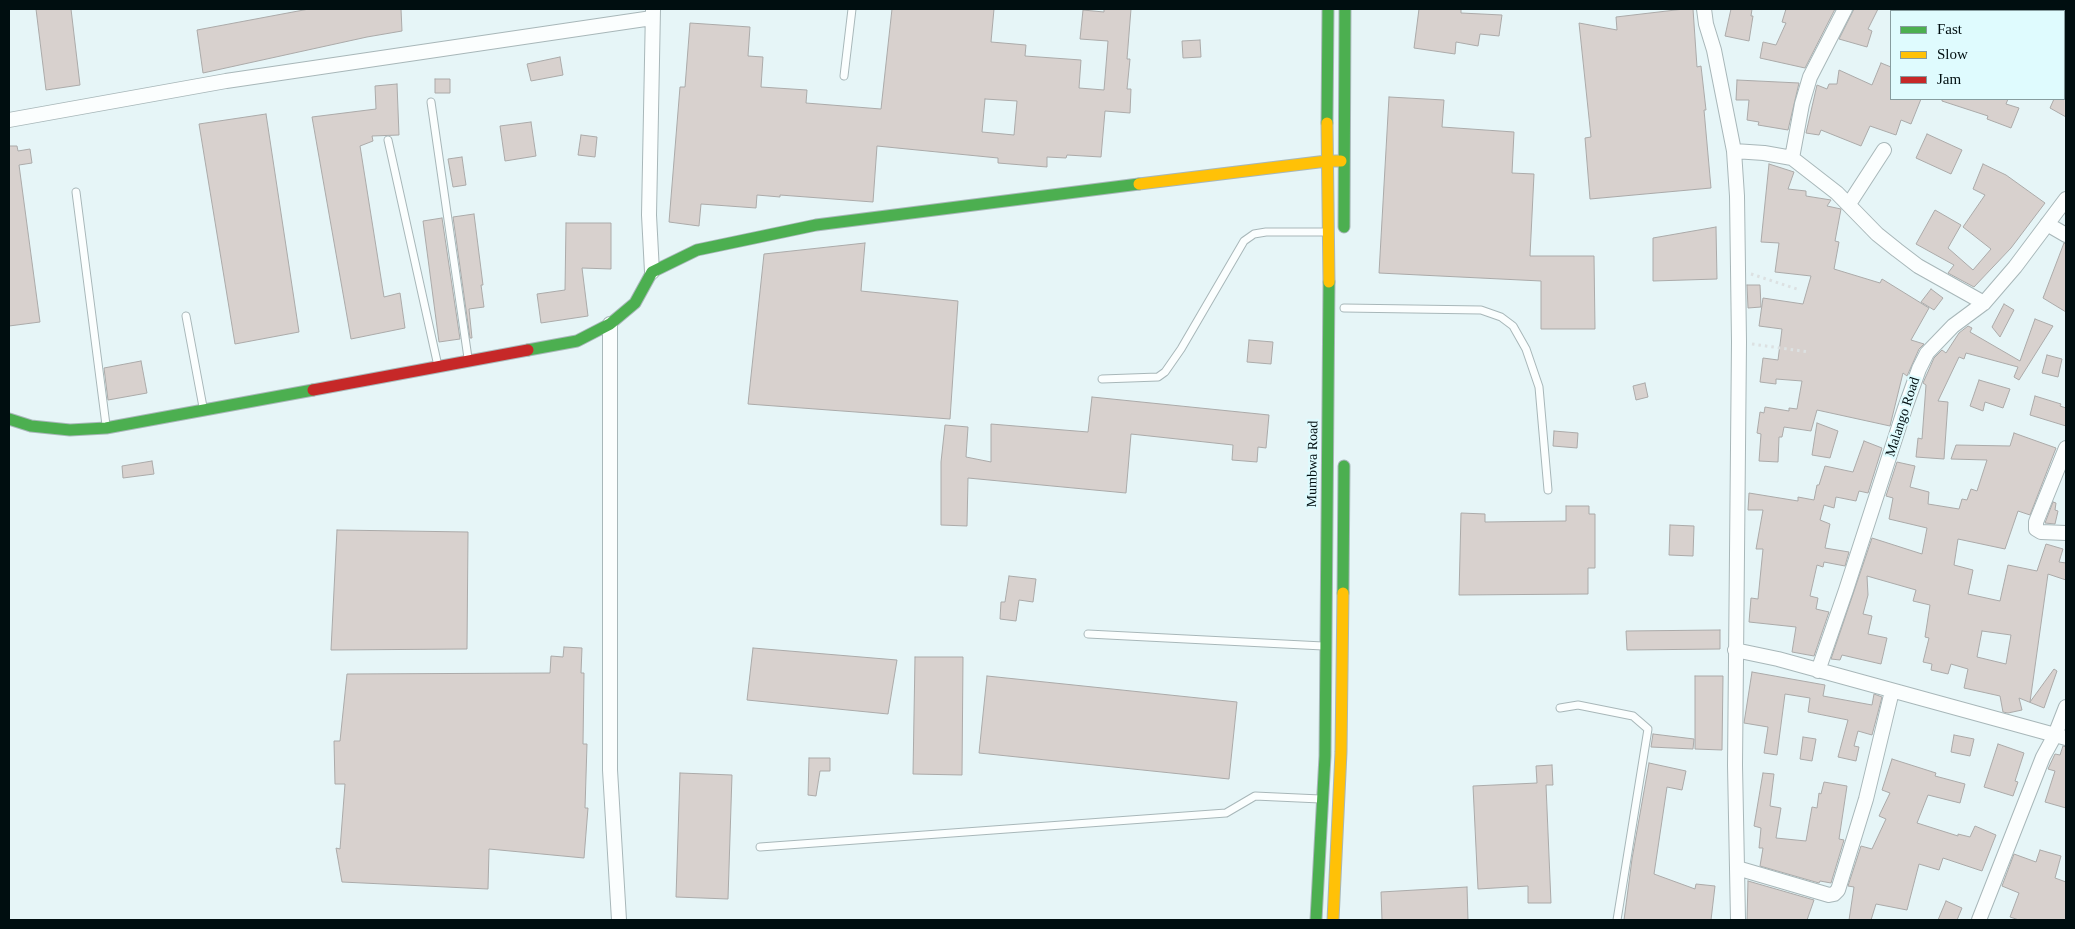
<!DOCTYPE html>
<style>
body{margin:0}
#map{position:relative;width:2075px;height:929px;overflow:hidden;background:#e6f5f7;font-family:"Times New Roman",serif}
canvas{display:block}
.frame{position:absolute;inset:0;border:10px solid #000e10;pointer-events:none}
.legend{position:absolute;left:1890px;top:10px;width:175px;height:90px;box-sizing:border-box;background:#dffbfe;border:1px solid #869c9f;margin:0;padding:6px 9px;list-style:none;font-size:15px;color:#000e10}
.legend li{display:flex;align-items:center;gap:10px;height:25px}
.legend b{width:25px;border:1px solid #869c9f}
</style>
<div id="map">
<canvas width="2075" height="929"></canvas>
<div class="frame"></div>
<ul class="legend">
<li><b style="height:6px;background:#4caf50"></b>Fast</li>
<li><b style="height:6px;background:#ffc107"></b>Slow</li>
<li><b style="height:6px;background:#c62828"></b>Jam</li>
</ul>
</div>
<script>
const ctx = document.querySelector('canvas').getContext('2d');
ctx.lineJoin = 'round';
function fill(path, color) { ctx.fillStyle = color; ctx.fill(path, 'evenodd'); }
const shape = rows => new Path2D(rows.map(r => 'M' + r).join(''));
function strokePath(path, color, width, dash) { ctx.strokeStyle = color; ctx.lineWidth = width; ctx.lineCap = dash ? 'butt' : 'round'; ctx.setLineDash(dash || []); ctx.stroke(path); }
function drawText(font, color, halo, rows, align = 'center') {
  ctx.font = font + ' "Times New Roman",serif'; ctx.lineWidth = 4.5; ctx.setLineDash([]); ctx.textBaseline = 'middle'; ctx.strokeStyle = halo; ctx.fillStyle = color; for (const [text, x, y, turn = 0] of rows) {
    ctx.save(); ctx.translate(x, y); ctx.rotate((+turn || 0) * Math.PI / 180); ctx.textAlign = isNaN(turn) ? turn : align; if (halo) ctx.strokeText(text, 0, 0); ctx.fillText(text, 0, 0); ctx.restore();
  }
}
const building = shape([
 [36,9,71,9,80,85,46,90,36,9],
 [309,9,401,9,402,31,367,37,203,73,197,30,309,9],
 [892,9,994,9,991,42,1026,45,1025,56,1081,60,1079,88,1104,90,1108,41,1080,39,1083,10,1104,12,1104,9,1131,9,1127,59,1130,59,1127,89,1131,89,1130,113,1105,111,1101,157,1067,155,1066,158,1047,157,1047,167,998,163,998,158,877,146,873,202,780,195,780,197,757,195,756,208,701,204,699,226,669,222,680,87,685,87,690,23,750,27,748,56,763,57,761,87,807,90,806,103,881,109,892,9],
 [985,99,1017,101,1014,135,982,132,985,99],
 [1419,9,1461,9,1461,13,1502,15,1499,36,1480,34,1478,46,1456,42,1455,54,1414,48,1419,9],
 [1684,9,1693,9,1697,67,1701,66,1706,110,1704,110,1711,188,1590,199,1585,138,1591,137,1579,23,1617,30,1616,17,1684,9],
 [1731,9,1752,9,1751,16,1753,16,1749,41,1725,36,1731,9],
 [1786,9,1835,9,1805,68,1760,58,1763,42,1776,45,1786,23,1782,22,1786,9],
 [1854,9,1878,9,1868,29,1872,31,1867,47,1839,39,1854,9],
 [1200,40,1201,57,1183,58,1182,41,1200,40],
 [560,57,563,75,531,81,527,64,560,57],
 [1881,63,1891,67,1891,99,1921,99,1911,124,1901,120,1896,135,1870,126,1861,146,1821,130,1819,135,1806,133,1817,85,1827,89,1829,84,1837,84,1839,70,1872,85,1881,63],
 [435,79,450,79,450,93,435,93,435,79],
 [1737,80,1799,83,1788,130,1758,125,1759,122,1747,120,1749,100,1736,100,1737,80],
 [397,84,399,135,372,136,373,141,360,146,384,297,400,293,405,328,351,339,312,117,376,109,375,86,397,84],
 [1389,97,1444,100,1442,127,1514,132,1512,173,1534,174,1530,256,1594,256,1595,329,1541,329,1541,281,1379,273,1389,97],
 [1942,99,2008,99,2006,104,2019,108,2011,128,1987,119,1988,116,1942,101,1942,99],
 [2054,99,2066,99,2066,117,2050,108,2054,99],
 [266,114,299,332,235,344,199,124,266,114],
 [531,122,536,156,505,161,500,126,531,122],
 [1927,134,1962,150,1951,174,1916,158,1927,134],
 [581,135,597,137,595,157,578,155,581,135],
 [9,146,17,146,18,151,30,149,32,163,19,165,40,322,9,326,9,146],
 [462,157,466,185,453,187,448,159,462,157],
 [1769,164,1794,172,1788,189,1806,191,1806,196,1831,200,1827,206,1841,209,1835,241,1839,242,1834,269,1880,283,1882,279,1929,308,1911,340,1924,344,1919,349,1907,376,1903,373,1890,426,1817,410,1811,431,1784,427,1782,437,1779,437,1778,462,1759,461,1761,434,1757,433,1760,412,1764,413,1765,407,1789,411,1789,408,1797,409,1802,381,1776,379,1776,384,1760,382,1763,358,1778,360,1782,329,1759,326,1763,298,1803,304,1811,276,1775,272,1779,243,1761,242,1769,164],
 [1983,164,2006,175,2045,203,2011,248,1974,287,1948,273,1954,265,1916,244,1935,210,1961,225,1948,248,1973,270,1991,249,1963,227,1985,195,1973,189,1983,164],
 [474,214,483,285,481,285,484,307,469,309,472,338,470,338,453,217,474,214],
 [442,218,460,339,439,342,423,221,442,218],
 [566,223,611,223,611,269,582,268,588,316,541,323,537,294,565,290,566,223],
 [1716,227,1717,279,1653,281,1653,238,1716,227],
 [865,243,861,291,958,301,950,419,748,404,764,254,865,243],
 [2064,243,2066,244,2066,312,2043,298,2064,243],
 [1747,285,1760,285,1761,307,1748,308,1747,285],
 [1931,289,1943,298,1934,310,1921,302,1931,289],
 [2004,304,2014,310,2000,337,1992,327,2004,304],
 [2035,319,2053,326,2019,380,2014,377,2018,367,1966,353,1964,359,1959,357,1938,401,1948,402,1944,459,1916,457,1918,438,1922,439,1926,385,1923,383,1934,358,1942,350,1946,353,1959,333,1968,326,1972,328,1970,332,2020,361,2035,319],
 [1249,340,1273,342,1271,364,1247,362,1249,340],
 [2047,355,2062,359,2058,377,2042,373,2047,355],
 [141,361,147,393,108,400,104,368,141,361],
 [1979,380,2010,389,2003,408,1985,402,1983,411,1970,406,1979,380],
 [1645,383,1648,397,1636,400,1633,386,1645,383],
 [2035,396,2061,404,2060,406,2066,408,2066,426,2030,415,2035,396],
 [1092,397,1269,415,1266,448,1258,447,1257,462,1232,460,1233,445,1131,434,1126,493,968,478,967,526,941,525,941,462,945,425,968,427,966,457,991,462,991,424,1088,432,1092,397],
 [1817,423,1838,431,1830,458,1812,455,1817,423],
 [1554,431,1578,433,1577,448,1553,446,1554,431],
 [2014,433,2056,448,2030,515,2018,511,2005,549,1958,539,1954,565,1973,570,1968,594,2000,601,2008,565,2037,571,2046,544,2063,549,2059,562,2066,563,2066,580,2048,574,2030,702,2054,669,2057,671,2044,708,2019,698,2022,710,2008,713,2003,712,2000,696,1964,688,1968,669,1951,664,1948,674,1931,670,1932,664,1923,662,1929,638,1925,637,1930,605,1913,601,1916,590,1867,576,1868,595,1863,614,1872,616,1868,634,1887,638,1881,664,1842,655,1840,660,1831,659,1872,538,1922,554,1927,528,1889,519,1893,498,1886,496,1897,462,1915,466,1910,487,1929,492,1928,504,1959,509,1962,499,1967,500,1971,489,1977,491,1987,460,1951,459,1956,445,2010,446,2014,433],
 [1982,631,2011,635,2006,664,1977,657,1982,631],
 [1864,441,1882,448,1868,493,1859,491,1856,501,1836,497,1834,508,1824,505,1820,520,1830,524,1825,548,1849,552,1845,566,1824,562,1823,567,1817,565,1810,596,1818,598,1816,609,1829,612,1814,656,1792,652,1796,627,1749,622,1751,598,1758,599,1763,549,1756,549,1763,510,1748,510,1749,493,1798,501,1798,497,1814,500,1817,485,1819,485,1825,466,1853,472,1864,441],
 [152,461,154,474,123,478,122,466,152,461],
 [2053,502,2056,503,2055,510,2058,511,2055,524,2045,523,2053,502],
 [1566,506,1589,506,1589,514,1595,514,1595,568,1588,568,1588,594,1459,595,1461,513,1485,514,1485,522,1566,521,1566,506],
 [1670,525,1694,526,1693,556,1669,555,1670,525],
 [337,530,468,532,467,649,331,650,337,530],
 [1009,576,1036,579,1033,602,1019,600,1016,621,1000,619,1001,602,1005,602,1009,576],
 [1720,630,1720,649,1627,650,1626,631,1720,630],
 [564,647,582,648,581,673,584,673,583,744,587,744,585,808,588,808,584,858,489,849,488,889,342,882,336,848,340,849,345,784,335,784,334,741,340,741,347,674,550,673,551,656,563,657,564,647],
 [753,648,897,660,888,714,747,700,753,648],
 [915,657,963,657,962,775,913,774,915,657],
 [1752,672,1825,685,1823,696,1872,705,1874,694,1882,697,1872,735,1858,731,1854,746,1859,747,1856,761,1838,757,1848,720,1808,712,1810,698,1785,694,1777,755,1764,753,1768,727,1744,723,1752,672],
 [987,676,1237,702,1229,779,979,753,987,676],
 [1695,676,1723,676,1722,750,1695,749,1695,676],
 [1653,734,1694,739,1693,749,1651,747,1653,734],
 [1954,735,1974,739,1970,756,1951,752,1954,735],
 [1803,737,1816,739,1812,761,1800,759,1803,737],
 [1998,744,2024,753,2015,781,2018,782,2013,796,1984,787,1998,744],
 [2063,746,2066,747,2066,808,2045,802,2055,771,2048,769,2055,754,2060,755,2063,746],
 [809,758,830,758,830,771,820,771,816,796,808,795,809,758],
 [1892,759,1936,773,1935,776,1965,784,1960,803,1928,795,1917,823,1958,836,1958,834,1970,837,1975,826,1996,835,1982,871,1943,858,1939,870,1919,864,1907,910,1876,904,1871,920,1849,920,1854,887,1848,886,1861,846,1872,849,1886,819,1879,816,1890,793,1882,790,1892,759],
 [1649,763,1686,771,1682,790,1667,787,1654,874,1695,889,1696,884,1715,886,1711,920,1624,920,1632,859,1649,763],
 [1552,765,1553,785,1546,785,1551,903,1528,903,1528,886,1478,889,1473,786,1537,783,1536,766,1552,765],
 [680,773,732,775,728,899,676,897,680,773],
 [1763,773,1774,774,1770,806,1781,808,1776,838,1806,841,1812,807,1817,808,1819,793,1821,794,1824,782,1847,786,1839,839,1844,840,1831,883,1820,881,1819,883,1760,866,1763,848,1759,848,1761,828,1754,826,1763,773],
 [2040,850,2061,856,2055,878,2066,882,2066,920,2019,920,2010,917,2019,893,2002,886,2014,854,2036,862,2040,850],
 [1748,881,1814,900,1807,920,1747,920,1748,881],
 [1467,887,1468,920,1382,920,1381,892,1467,887],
 [1946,901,1962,908,1957,920,1938,920,1946,901]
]);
fill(building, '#d8d1ce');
strokePath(building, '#abaaa9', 1);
const lane = shape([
 [844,76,852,9],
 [431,102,468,358],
 [388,140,438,366],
 [76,192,106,425],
 [1344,308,1481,310,1501,317,1513,326,1526,349,1539,387,1548,490],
 [186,316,203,407],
 [1102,379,1158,377,1165,372,1181,349,1244,241,1254,234,1266,232,1326,232],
 [1088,634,1323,646],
 [1560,708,1578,705,1633,716,1648,729,1617,920],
 [760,847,1226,813,1255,796,1320,799]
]);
const street = shape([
 [1704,9,1706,24,1714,50,1734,151,1737,196,1739,342,1735,765,1738,920],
 [1949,9,1955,11],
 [2064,74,2066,76],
 [9,120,226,81,652,18],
 [1734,151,1764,153,1792,158,1837,193,1877,234,1897,250,1918,266,1984,303],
 [1792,158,1802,104,1810,77,1845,9],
 [1849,204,1884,150],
 [2047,224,2066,235],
 [652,272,649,215,653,9],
 [610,324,610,770,619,920],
 [2066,448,2036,522,2036,529,2041,532,2066,533],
 [1735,650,1778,659,2066,738],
 [1818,671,1846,590,1905,408,1919,369,1927,353,1953,326,1984,303,2015,267,2066,199],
 [1737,868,1829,895,1834,894,1838,890,1866,799,1892,691],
 [1979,920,2043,757,2055,735,2066,707]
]);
const fast = shape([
 [1327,123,1328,9],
 [1344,227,1345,9],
 [528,350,577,341,610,324,635,303,652,272,697,250,816,225,1139,184],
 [9,419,31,426,70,430,106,428,313,390],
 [1343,593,1344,466],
 [1316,920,1325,756,1329,282]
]);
const slow = shape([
 [1327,123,1329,282],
 [1139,184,1327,161,1341,161],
 [1333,920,1341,752,1343,593]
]);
const jam = shape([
 [313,390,528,350]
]);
strokePath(lane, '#a8b7b9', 9);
strokePath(street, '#a8b7b9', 16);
strokePath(fast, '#a8b7b9', 13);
strokePath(slow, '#a8b7b9', 13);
strokePath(jam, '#a8b7b9', 13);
strokePath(shape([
 [1751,274,1797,289],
 [1752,344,1809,352]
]), '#dce1e2', 3, [2.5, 4]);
strokePath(lane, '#fbfefe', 7);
strokePath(street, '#fbfefe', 14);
strokePath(fast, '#4caf50', 11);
strokePath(slow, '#ffc107', 11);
strokePath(jam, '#c62828', 11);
drawText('14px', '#000e10', '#dffbfe', [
 ["Malango Road",1903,417,-72],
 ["Mumbwa Road",1313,464,-89]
]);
</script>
